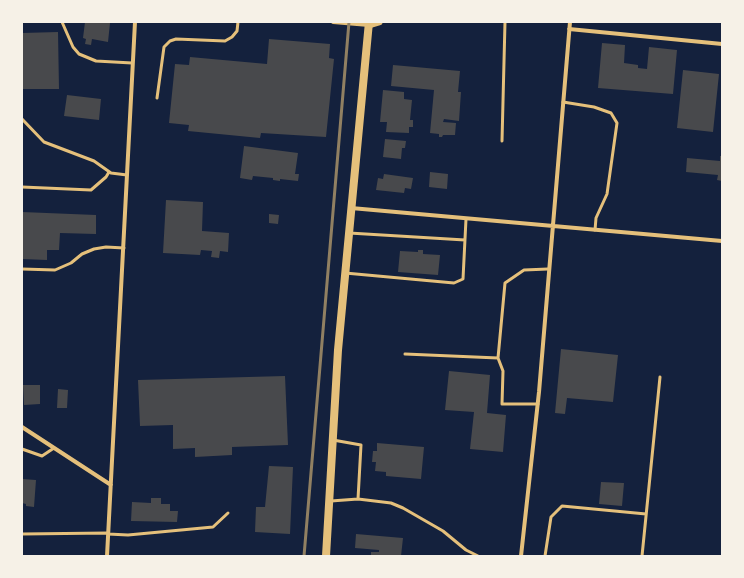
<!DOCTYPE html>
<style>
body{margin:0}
#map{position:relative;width:744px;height:578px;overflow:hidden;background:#14213d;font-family:"Asap Condensed",sans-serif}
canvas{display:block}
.frame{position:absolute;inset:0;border:23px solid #f6f1e7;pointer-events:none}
</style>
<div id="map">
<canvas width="744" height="578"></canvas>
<div class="frame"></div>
</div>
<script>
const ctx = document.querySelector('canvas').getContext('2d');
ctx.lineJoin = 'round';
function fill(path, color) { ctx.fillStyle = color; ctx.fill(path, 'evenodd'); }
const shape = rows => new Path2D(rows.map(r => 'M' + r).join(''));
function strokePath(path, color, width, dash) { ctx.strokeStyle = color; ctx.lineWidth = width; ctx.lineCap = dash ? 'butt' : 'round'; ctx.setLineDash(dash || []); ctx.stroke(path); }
fill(shape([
 [85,22,110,23,108,42,92,39,91,45,85,44,86,39,83,38],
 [58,32,59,89,23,89,22,33],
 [269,39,330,44,329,58,334,59,326,137,261,133,260,138,188,131,189,125,169,123,175,64,189,65,190,57,267,64],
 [602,43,625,45,624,63,638,65,638,68,647,69,649,47,677,50,673,94,598,88],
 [393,65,460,71,458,92,461,92,459,121,444,119,443,122,456,123,455,135,443,135,442,137,439,137,439,134,430,133,434,90,391,86],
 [683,70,719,74,713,132,677,128],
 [383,90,404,92,404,99,412,100,410,120,413,120,413,127,409,127,409,133,386,132,387,122,380,122],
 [67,95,101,99,99,120,64,116],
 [385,139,406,141,405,148,402,148,401,159,383,157],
 [244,146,298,153,295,174,299,174,298,181,280,179,280,181,273,180,273,178,253,176,252,180,240,178],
 [720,156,722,156,722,181,717,180,718,175,686,172,687,158,720,161],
 [430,172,448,174,447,189,429,187],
 [384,174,413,178,411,189,405,188,404,193,376,190,378,178,383,179],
 [166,200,203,202,202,231,229,233,228,252,220,251,219,258,211,257,212,251,201,250,200,255,163,253],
 [22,212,96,215,96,234,60,233,59,250,47,250,47,260,22,259],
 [269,214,279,215,278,224,269,223],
 [418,250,423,250,423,254,440,255,438,275,398,272,400,251,418,252],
 [561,349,618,355,613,402,567,398,565,414,555,413],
 [449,371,490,375,487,413,506,415,503,452,470,449,474,412,445,410],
 [285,376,288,445,232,447,232,455,195,457,195,448,173,449,173,425,140,426,138,380],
 [23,385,40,385,40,404,24,405],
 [58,389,68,390,67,408,57,408],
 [377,443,424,447,421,479,386,476,386,472,375,471,376,462,372,462,373,451,377,451],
 [269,466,293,467,290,534,255,532,256,507,265,507],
 [22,479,36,480,34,507,26,506,26,504,22,503],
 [601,482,624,483,622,506,599,504],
 [151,498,161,498,161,504,170,504,170,511,178,511,177,522,131,521,132,502,151,503],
 [356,534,403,538,401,556,371,556,371,552,379,552,379,550,355,548]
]), '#48494c');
strokePath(shape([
 [62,22,73,47,79,54,96,61,132,63],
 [157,98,164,47,170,41,176,39,225,41,232,37,237,31,238,22],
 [563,102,594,107,611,113,617,123,607,194,596,218,595,230],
 [22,119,44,142,94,161,111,173,127,175],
 [502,141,505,22],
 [22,187,91,190,106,177,109,172],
 [349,233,465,240],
 [22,269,55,270,71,263,82,254,94,249,106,247,124,248],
 [345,273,454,283,463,279,466,219],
 [405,354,498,358,505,283,524,270,548,269],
 [498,358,503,371,502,404,538,404],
 [22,449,42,456,54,448],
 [358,499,391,503,403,508,443,531,466,550,478,556],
 [331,501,358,499,361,445,333,440],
 [22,534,108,533],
 [108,534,128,535,213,527,228,513],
 [545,556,551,517,562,506,646,514],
 [642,556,660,377]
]), '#e5c07b', 3);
strokePath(shape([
 [333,22,369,25],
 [569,29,722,44],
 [351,208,722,241],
 [22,427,111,485],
 [107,556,135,22],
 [521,556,539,392,570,22]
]), '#e5c07b', 4);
strokePath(shape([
 [369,25,379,22]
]), '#e5c07b', 7);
strokePath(shape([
 [326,556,338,350,369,22]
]), '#e5c07b', 8);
strokePath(shape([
 [304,556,349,22]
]), '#918062', 3);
</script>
